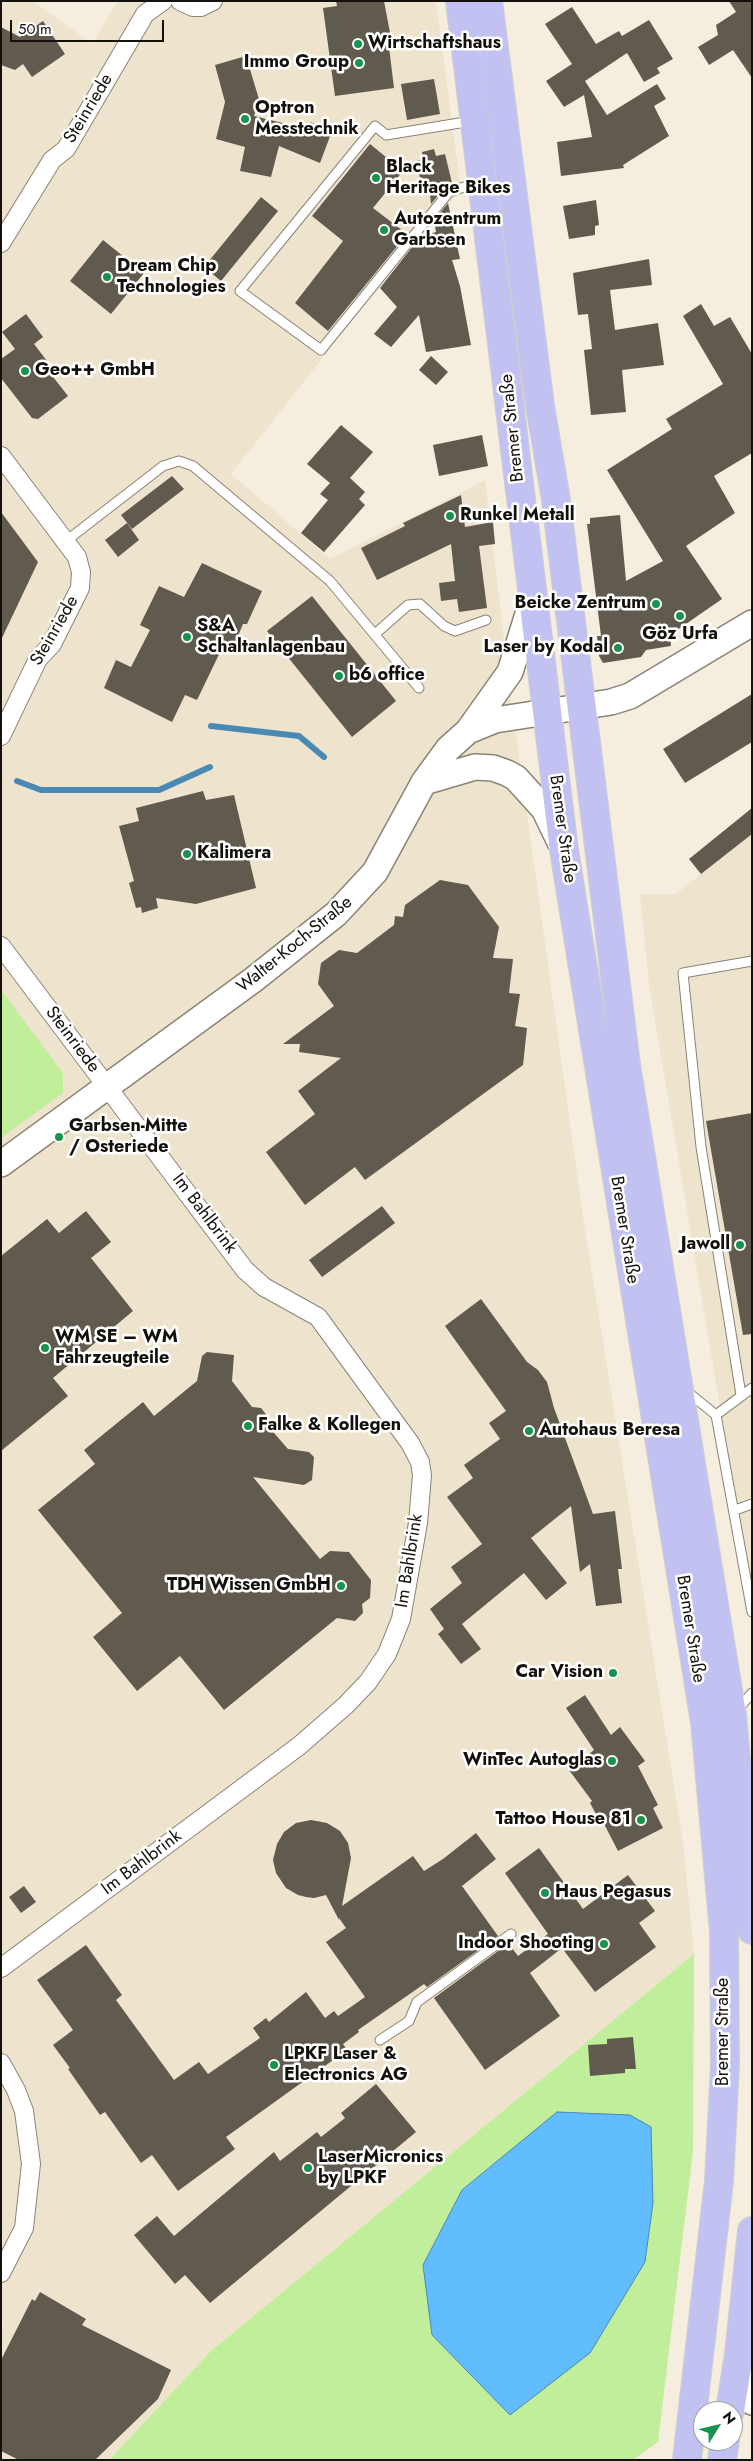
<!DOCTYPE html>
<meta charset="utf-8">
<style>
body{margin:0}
#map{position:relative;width:753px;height:2461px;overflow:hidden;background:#f5edde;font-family:Jost,sans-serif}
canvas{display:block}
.frame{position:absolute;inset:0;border:2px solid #14110c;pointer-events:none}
.north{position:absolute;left:693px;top:2401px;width:50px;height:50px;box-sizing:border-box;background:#fff;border:1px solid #a1a09e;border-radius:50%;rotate:54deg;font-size:14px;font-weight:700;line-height:20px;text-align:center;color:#14110c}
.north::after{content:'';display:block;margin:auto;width:18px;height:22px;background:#18934f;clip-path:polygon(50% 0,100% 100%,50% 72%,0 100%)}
.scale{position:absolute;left:10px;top:20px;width:154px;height:22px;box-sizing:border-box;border:2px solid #14110c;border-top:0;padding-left:6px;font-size:15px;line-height:18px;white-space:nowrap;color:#14110c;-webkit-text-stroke:4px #fff;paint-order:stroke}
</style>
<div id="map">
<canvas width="753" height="2461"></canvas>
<div class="frame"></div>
<div class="north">N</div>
<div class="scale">50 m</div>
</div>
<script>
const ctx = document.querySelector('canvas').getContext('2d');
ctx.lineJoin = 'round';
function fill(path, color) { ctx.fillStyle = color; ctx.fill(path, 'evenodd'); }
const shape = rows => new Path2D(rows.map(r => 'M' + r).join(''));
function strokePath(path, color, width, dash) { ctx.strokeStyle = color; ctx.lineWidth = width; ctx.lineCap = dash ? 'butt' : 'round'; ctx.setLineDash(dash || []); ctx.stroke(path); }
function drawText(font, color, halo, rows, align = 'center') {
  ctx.font = font + ' Jost,sans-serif'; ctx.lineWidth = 5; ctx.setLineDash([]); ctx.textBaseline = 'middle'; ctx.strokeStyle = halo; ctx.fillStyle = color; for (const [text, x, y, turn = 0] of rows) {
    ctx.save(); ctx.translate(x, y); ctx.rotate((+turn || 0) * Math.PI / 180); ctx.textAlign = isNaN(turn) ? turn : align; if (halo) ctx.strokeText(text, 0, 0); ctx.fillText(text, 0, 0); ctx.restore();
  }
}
fill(shape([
 [1,1,33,1,92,44,118,1,436,1,461,191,391,271,231,474,330,559,485,480,509,684,583,1217,683,1843,694,1954,211,2351,109,2460,1,2460,1,2328,4,2323,1,2319],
 [752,834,752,1597,649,984,640,894,676,894]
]), '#eee3cd');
fill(shape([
 [1,990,63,1073,63,1093,1,1138],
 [694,1954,693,2151,658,2442,633,2460,109,2460,211,2351]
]), '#c1ee9b');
const water = shape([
 [557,2112,630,2115,651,2127,653,2203,645,2262,590,2353,510,2415,432,2335,423,2265,462,2190,557,2112]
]);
fill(water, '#62bdfe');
strokePath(water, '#4b89b5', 1);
strokePath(shape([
 [211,726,299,736,324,757],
 [17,781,41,790,159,790,210,767]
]), '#4b89b5', 6);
fill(shape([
 [336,1,384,1,391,38,388,39,394,88,335,96,323,8,337,6],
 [729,1,752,1,752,78,733,50,709,65,698,47,718,35,716,25,736,12],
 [572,7,596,44,619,31,622,36,649,20,673,59,657,68,660,73,644,82,627,53,585,81,607,115,657,84,666,99,654,106,669,136,623,165,624,168,561,176,557,142,592,137,584,95,564,107,546,81,572,64,545,24],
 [43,21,65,54,32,77,23,64,15,70,1,65,1,27,20,37],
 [246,56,261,106,257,106,254,116,307,129,310,122,332,131,320,163,279,146,271,177,240,171,245,147,216,139,225,102,215,65],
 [434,79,440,114,407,120,401,84],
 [370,144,403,171,373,208,407,234,328,331,295,303,343,241,312,216],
 [434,149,436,156,445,154,452,183,443,185,444,188,431,204,430,194,424,195,416,161,423,159,422,152],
 [261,197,278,211,221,281,204,267],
 [596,200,599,225,595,226,595,235,569,239,563,206],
 [448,203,460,259,452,260,460,286,471,345,426,352,419,315,391,347,374,334,397,307,380,288,420,237,436,232,434,220],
 [103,240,144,273,111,314,70,281],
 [649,259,652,285,610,290,615,330,658,323,664,365,622,370,626,412,591,415,584,350,592,349,588,314,578,315,573,273],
 [701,304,714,326,730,317,752,354,752,453,714,476,735,513,686,546,722,599,670,635,671,646,646,650,641,657,603,663,599,656,597,636,601,636,587,524,590,524,590,518,620,515,626,581,663,561,607,470,672,429,666,419,723,384,683,316],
 [26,314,43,337,34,344,47,361,43,364,68,396,38,419,32,418,1,378,1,359,15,349,2,332],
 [431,356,448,372,436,385,419,370],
 [341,425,373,452,350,478,365,492,359,499,365,505,324,552,301,533,328,500,320,494,330,483,307,464],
 [482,435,488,466,439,476,433,445],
 [172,476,184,489,132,529,121,515],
 [461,495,465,527,493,522,495,544,479,546,487,608,459,612,457,599,441,601,439,583,455,581,451,544,377,580,361,548,405,526,403,523],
 [1,512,38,562,1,640],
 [127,523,139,540,118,557,105,540],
 [202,563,262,591,247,624,243,624,233,648,224,644,197,700,185,695,172,722,104,688,116,660,131,667,150,630,140,625,159,586,184,597],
 [312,596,396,701,352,737,267,631],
 [752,694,752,742,685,783,663,749],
 [203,791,206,800,234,795,256,888,196,904,156,898,158,908,142,913,141,907,136,908,129,883,134,881,119,826,139,821,136,808],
 [752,808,752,834,701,874,689,859],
 [440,880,468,885,499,927,493,958,513,959,509,993,520,994,515,1026,527,1028,523,1065,365,1180,355,1167,305,1205,266,1152,315,1114,298,1091,341,1058,299,1052,300,1044,283,1044,334,1006,318,984,321,963,339,950,357,953,394,925,395,916,403,917,405,905],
 [752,1113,752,1334,743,1335,706,1121],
 [382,1206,395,1223,322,1277,309,1260],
 [86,1211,111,1242,91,1258,133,1311,53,1378,68,1396,1,1451,1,1256,47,1219,59,1233],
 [481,1299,527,1362,538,1370,547,1382,554,1408,593,1514,615,1511,622,1569,618,1569,622,1603,596,1606,590,1564,580,1572,571,1506,531,1538,567,1583,546,1600,524,1573,462,1624,481,1649,461,1664,438,1634,444,1629,430,1609,462,1583,451,1567,482,1544,447,1497,473,1478,464,1465,500,1439,489,1423,506,1411,445,1326],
 [207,1352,234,1355,232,1381,252,1407,261,1408,268,1417,267,1425,288,1449,309,1452,314,1457,312,1480,304,1485,253,1477,320,1559,330,1551,349,1552,371,1580,370,1598,362,1604,363,1613,355,1621,337,1618,224,1710,180,1656,137,1691,93,1637,122,1613,38,1510,95,1464,84,1450,143,1402,154,1416,197,1381,202,1356],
 [585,1695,611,1735,620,1727,645,1761,638,1766,658,1805,653,1808,663,1828,618,1851,603,1822,601,1823,590,1803,592,1801,569,1770,594,1750,566,1708],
 [311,1820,327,1823,340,1831,348,1843,351,1858,342,1906,413,1856,424,1871,443,1859,476,1833,496,1859,462,1886,498,1936,427,1987,424,1984,358,2030,359,2032,343,2044,347,2050,226,2137,235,2149,178,2191,152,2155,141,2163,105,2112,100,2115,68,2069,70,2068,53,2045,73,2030,37,1980,86,1945,122,1995,116,2000,174,2080,199,2062,208,2074,260,2038,253,2028,266,2018,269,2022,306,1992,325,2018,334,2011,338,2016,365,1997,326,1942,346,1928,339,1918,339,1920,326,1895,314,1898,306,1897,298,1895,286,1888,276,1873,273,1860,277,1844,284,1832,296,1823],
 [539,1848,583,1909,628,1875,655,1911,639,1923,656,1947,595,1992,562,1948,530,1973,560,2016,485,2070,434,1998,505,1946,508,1951,512,1948,518,1956,548,1934,505,1873],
 [24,1886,36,1902,21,1913,9,1897],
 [633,2037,636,2069,625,2069,625,2073,590,2076,588,2045,607,2044,607,2039],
 [376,2084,416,2132,210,2303,185,2275,175,2284,134,2235,157,2216,174,2236,274,2152,280,2161,317,2132,321,2137,345,2118,341,2113],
 [40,2292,86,2319,82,2325,171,2370,158,2399,95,2460,19,2460,1,2451,1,2360,32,2299,35,2301]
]), '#615a4e');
const lane = shape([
 [472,121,386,135,375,126,240,291,321,350,449,192,479,182],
 [66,541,163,466,179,461,193,466,330,581,419,688],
 [375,634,408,605,420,604,444,626,455,631,486,620],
 [685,1390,716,1415,752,1612],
 [741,1395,701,1147,683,973,752,961],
 [716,1415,752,1388],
 [735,1510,752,1504],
 [737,1710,752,1693],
 [380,2040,409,2021,417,2002,511,1934]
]);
const street = shape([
 [180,1,193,7,201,7,213,1],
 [1,243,52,160,66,149,145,14,163,1],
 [1,456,77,557,81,572,80,588,52,644,38,659,1,736],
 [1,946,245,1270,264,1287,318,1317,410,1443,420,1462,422,1475,418,1523,401,1619,387,1654,368,1682,346,1705,299,1746,1,1968],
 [1,2063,16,2090,24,2111,31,2164,24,2228,1,2273]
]);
const secondary = shape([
 [468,731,510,672,532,601],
 [424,782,475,767,493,768,507,773,516,778,544,809,560,842],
 [1,1164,253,980,336,914,375,872,424,782,448,749,468,731,495,720,611,702,630,696,752,623],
 [740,2359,744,2383,752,2402]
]);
const primary = shape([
 [460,1,564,850,705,1722,724,1932,725,2065,719,2181,687,2460],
 [488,1,540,406,556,500,626,1065,732,1715,752,1930],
 [730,2411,739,2354,752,2231],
 [722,2460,725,2441]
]);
strokePath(lane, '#8a8376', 11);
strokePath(street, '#8a8376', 20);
strokePath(secondary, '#8a8376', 28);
strokePath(primary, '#d0cfce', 30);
strokePath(lane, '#fff', 9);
strokePath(street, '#fff', 18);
strokePath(secondary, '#fff', 25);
strokePath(primary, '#c2c2f2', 28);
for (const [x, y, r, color] of [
 [358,44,5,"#18934f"],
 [359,63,5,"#18934f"],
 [245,119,5,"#18934f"],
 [376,178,5,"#18934f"],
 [384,230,5,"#18934f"],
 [107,277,5,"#18934f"],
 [25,371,5,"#18934f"],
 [450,516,5,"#18934f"],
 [656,604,5,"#18934f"],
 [680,616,5,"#18934f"],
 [187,637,5,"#18934f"],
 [618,648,5,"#18934f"],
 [339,676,5,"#18934f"],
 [187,854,5,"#18934f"],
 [59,1137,5,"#18934f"],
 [740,1245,5,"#18934f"],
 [45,1348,5,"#18934f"],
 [248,1426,5,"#18934f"],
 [529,1431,5,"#18934f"],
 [341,1586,5,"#18934f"],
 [613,1673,5,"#18934f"],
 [612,1761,5,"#18934f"],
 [641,1820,5,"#18934f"],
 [545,1893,5,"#18934f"],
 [604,1944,5,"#18934f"],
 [274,2065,5,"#18934f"],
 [308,2168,5,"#18934f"]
]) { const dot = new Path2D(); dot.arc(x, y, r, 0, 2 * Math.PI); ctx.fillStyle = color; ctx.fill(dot); strokePath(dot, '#fff', 2); }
drawText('bold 18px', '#14110c', '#fff', [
 ["Wirtschaftshaus",368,44],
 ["Immo Group",349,63,"right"],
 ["Optron",255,109],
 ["Messtechnik",255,130],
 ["Black",386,168],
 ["Heritage Bikes",386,189],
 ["Autozentrum",394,220],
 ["Garbsen",394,241],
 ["Dream Chip",117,267],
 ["Technologies",117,288],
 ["Geo++ GmbH",35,371],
 ["Runkel Metall",460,516],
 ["Beicke Zentrum",646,604,"right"],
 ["S&A",197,627],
 ["Schaltanlagenbau",197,648],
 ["Göz Urfa",680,635,"center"],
 ["Laser by Kodal",608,648,"right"],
 ["b6 office",349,676],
 ["Kalimera",197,854],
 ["Garbsen-Mitte",69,1127],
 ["/ Osteriede",69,1148],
 ["Jawoll",730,1245,"right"],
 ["WM SE – WM",55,1338],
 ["Fahrzeugteile",55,1359],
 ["Falke & Kollegen",258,1426],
 ["Autohaus Beresa",539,1431],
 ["TDH Wissen GmbH",331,1586,"right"],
 ["Car Vision",603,1673,"right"],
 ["WinTec Autoglas",602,1761,"right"],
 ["Tattoo House 81",631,1820,"right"],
 ["Haus Pegasus",555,1893],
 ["Indoor Shooting",594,1944,"right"],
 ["LPKF Laser &",284,2055],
 ["Electronics AG",284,2076],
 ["LaserMicronics",318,2158],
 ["by LPKF",318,2179]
], 'left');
drawText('18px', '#14110c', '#fff', [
 ["Steinriede",89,109,-59],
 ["Bremer Straße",513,428,-96],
 ["Steinriede",55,631,-60],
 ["Bremer Straße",562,829,82],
 ["Walter-Koch-Straße",295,945,-39],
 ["Steinriede",72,1040,53],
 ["Im Bahlbrink",204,1214,53],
 ["Bremer Straße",624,1230,81],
 ["Im Bahlbrink",410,1561,-81],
 ["Bremer Straße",690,1629,81],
 ["Im Bahlbrink",142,1863,-37],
 ["Bremer Straße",724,2032,-90]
]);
</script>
